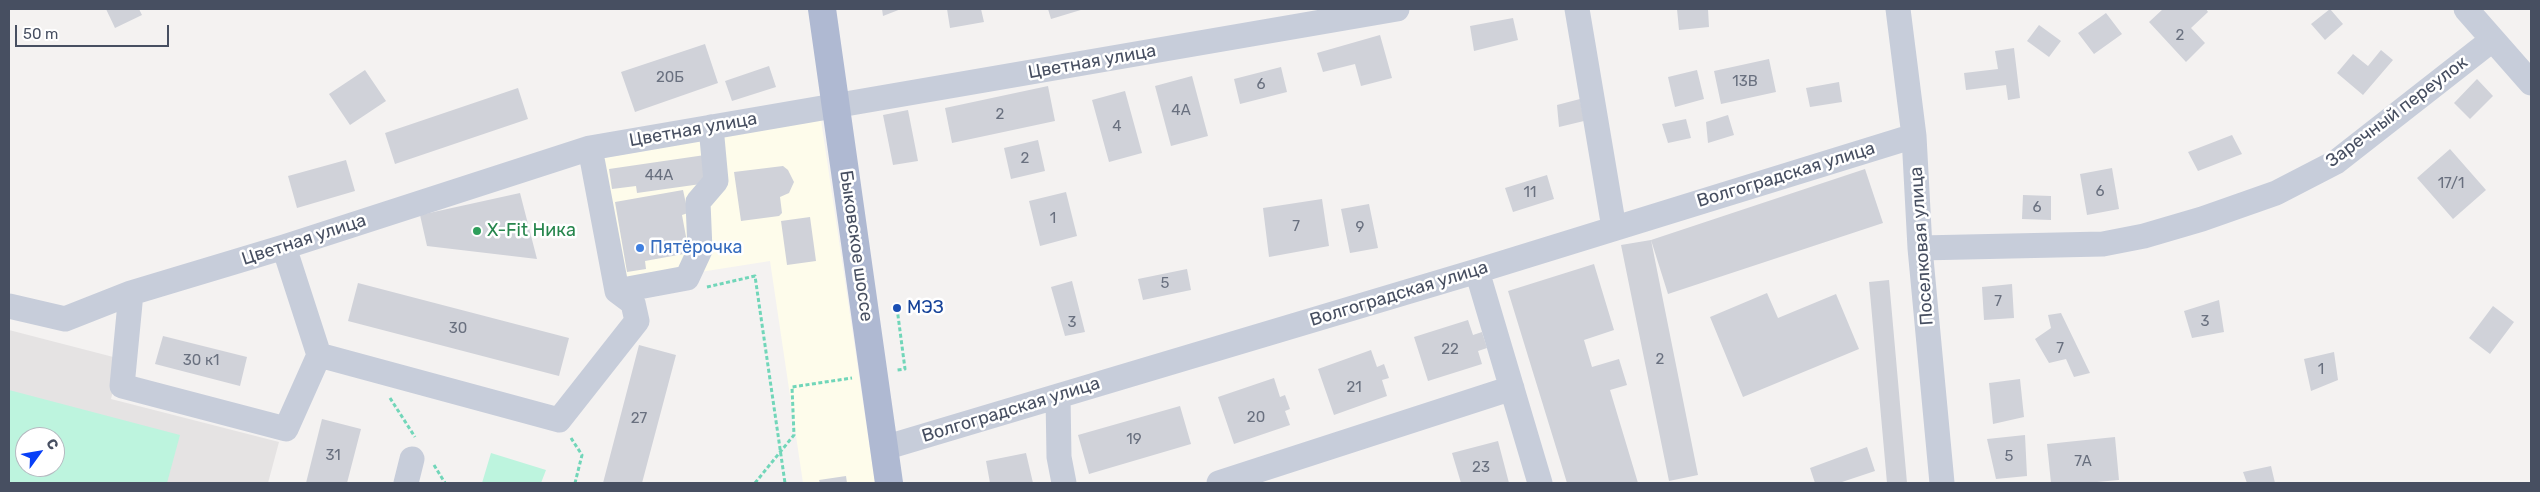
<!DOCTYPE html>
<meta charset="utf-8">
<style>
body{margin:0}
#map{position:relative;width:2540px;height:492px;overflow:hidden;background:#f4f2f1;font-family:Rubik,sans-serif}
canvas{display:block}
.frame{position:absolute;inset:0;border:10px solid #474f61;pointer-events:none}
.north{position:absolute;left:15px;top:427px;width:50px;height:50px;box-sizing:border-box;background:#fff;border:1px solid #b5b9c0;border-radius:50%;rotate:58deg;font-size:14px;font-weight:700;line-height:20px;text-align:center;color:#474f61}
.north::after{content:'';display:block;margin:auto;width:18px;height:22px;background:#083ff7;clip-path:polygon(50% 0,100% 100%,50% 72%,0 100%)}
.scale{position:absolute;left:15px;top:25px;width:154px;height:22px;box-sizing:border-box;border:2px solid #474f61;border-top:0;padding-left:6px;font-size:15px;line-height:18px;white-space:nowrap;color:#474f61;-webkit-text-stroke:4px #fff;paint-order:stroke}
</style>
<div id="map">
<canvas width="2540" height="492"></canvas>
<div class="frame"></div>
<div class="north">С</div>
<div class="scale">50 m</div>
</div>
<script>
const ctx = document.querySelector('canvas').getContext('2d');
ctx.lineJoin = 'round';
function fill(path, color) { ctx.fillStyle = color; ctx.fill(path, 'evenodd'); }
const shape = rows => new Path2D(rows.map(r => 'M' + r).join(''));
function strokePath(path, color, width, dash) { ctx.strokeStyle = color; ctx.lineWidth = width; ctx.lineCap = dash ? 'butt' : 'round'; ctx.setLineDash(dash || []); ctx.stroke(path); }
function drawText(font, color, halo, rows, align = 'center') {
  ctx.font = font + ' Rubik,sans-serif'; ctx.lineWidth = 5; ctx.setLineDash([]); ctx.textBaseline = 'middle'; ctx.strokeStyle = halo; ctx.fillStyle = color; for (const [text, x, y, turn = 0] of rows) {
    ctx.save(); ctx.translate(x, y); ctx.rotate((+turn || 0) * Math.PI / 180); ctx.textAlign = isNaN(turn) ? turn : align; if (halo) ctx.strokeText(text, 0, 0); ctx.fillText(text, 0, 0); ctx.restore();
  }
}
fill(shape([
 [821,120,875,483,803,483,770,261,624,284,598,159]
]), '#fefceb');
fill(shape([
 [9,330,121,359,111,399,279,442,268,483,9,483],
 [25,437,55,437,55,467,25,467]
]), '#e5e3e3');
fill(shape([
 [9,390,180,435,167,483,9,483],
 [25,437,55,437,55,467,25,467],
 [491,453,546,470,541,483,482,483]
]), '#bdf4de');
fill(shape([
 [106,9,139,9,142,15,115,28],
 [882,9,901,9,883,16],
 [947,9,981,9,984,22,950,28],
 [1048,9,1084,9,1051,19],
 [1677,9,1708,9,1709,27,1679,30],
 [2163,9,2206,9,2208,12,2191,28,2205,43,2186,62,2149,22],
 [2330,9,2343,24,2325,40,2311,24],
 [2106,13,2122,34,2094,54,2078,33],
 [1513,18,1518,40,1474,51,1470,26],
 [2039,25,2061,41,2049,57,2027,41],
 [1380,35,1392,78,1361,86,1355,64,1323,72,1317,53],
 [705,44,718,83,635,112,621,72],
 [2014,48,2020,98,2008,100,2006,85,1966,90,1964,73,1998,69,1995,51],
 [2381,50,2393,60,2363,95,2337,73,2353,54,2368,66],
 [1769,59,1776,92,1721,104,1714,71],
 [769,66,776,87,732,101,725,81],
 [1281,67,1287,92,1240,104,1234,79],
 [365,70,386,101,350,125,329,94],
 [1697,70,1704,99,1675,107,1668,77],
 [1192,76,1208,136,1171,146,1155,86],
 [2477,79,2493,96,2470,119,2454,103],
 [1839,82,1842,102,1810,107,1806,88],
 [1048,86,1055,121,952,143,945,108],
 [518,88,528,119,395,164,385,133],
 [1125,91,1142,153,1109,162,1092,100],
 [1580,99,1584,121,1559,127,1557,105],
 [908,110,918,161,893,165,883,115],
 [1728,115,1734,135,1708,143,1706,122],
 [1686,119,1691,138,1668,143,1662,124],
 [2232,135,2242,154,2198,171,2188,152],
 [1038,140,1045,171,1011,179,1004,148],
 [2450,149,2486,190,2453,219,2417,178],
 [705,155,708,183,637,193,636,186,612,189,609,169],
 [346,160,355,191,297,208,288,176],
 [783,166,788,170,794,182,789,193,780,197,782,213,779,216,741,221,734,172],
 [2112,168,2119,209,2087,215,2080,174],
 [1865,169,1883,223,1668,294,1651,240],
 [1547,175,1554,199,1513,212,1505,188],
 [683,190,688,213,682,215,689,253,645,261,646,269,627,272,615,202],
 [1066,192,1077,236,1040,246,1029,201],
 [520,193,537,259,427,246,420,215],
 [2023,195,2051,196,2051,220,2022,219],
 [1322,199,1329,246,1269,257,1263,208],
 [1369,204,1378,248,1350,253,1341,209],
 [810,217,816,261,787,265,781,221],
 [1651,240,1698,475,1669,481,1621,245],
 [1594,264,1614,330,1584,340,1592,367,1619,359,1627,385,1610,390,1638,483,1567,483,1508,291],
 [1187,269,1191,290,1143,300,1138,279],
 [1889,280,1907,483,1887,483,1869,282],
 [1072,281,1085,332,1065,336,1051,287],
 [358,283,569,338,559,376,348,321],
 [2012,284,2014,318,1984,320,1982,287],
 [1767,293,1778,318,1836,294,1859,349,1743,397,1710,317],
 [2219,300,2224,332,2192,338,2184,311],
 [2493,306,2514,322,2490,354,2469,338],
 [2061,313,2090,373,2074,377,2066,359,2049,363,2035,339,2051,328,2048,315],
 [1468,320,1473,335,1482,332,1487,348,1478,351,1482,364,1428,381,1414,337],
 [163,336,247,357,240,386,155,364],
 [639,345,676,355,642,483,603,483],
 [1371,350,1377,367,1384,364,1389,378,1382,380,1387,396,1334,415,1318,369],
 [2334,352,2338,380,2311,391,2304,359],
 [1274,378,1280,397,1285,395,1290,409,1285,411,1290,425,1234,444,1218,397],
 [2020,379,2024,417,1993,424,1989,383],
 [1180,406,1191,444,1089,474,1078,435],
 [322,419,361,429,347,483,306,483],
 [2025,435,2027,476,1996,479,1987,439],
 [2115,437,2119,480,2086,483,2051,483,2047,444],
 [1498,441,1509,483,1461,483,1452,453],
 [1867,447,1875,471,1839,483,1815,483,1810,468],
 [1026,453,1033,483,990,483,986,461],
 [2271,466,2275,483,2247,483,2243,472],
 [846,476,847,483,820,483,819,480]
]), '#d0d2d9');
strokePath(shape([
 [707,287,755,276,785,483],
 [897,308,905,369,897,370],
 [390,398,415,437],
 [571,438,582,455,575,483],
 [434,465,445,483],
 [755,483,794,435,792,387,852,378]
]), '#71d6b9', 3, [4, 2.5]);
strokePath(shape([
 [1577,9,1614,228],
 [1898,9,1914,136,1920,248,1942,483],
 [2466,9,2531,83],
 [284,247,319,355,559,420,637,321,633,303,617,291,590,148],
 [1920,248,2103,244,2144,236,2202,219,2276,193,2336,162,2492,40],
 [1477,271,1540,483],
 [617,291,687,278,700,250,698,202,716,181,711,127],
 [131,293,122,386,286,429,319,355],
 [9,306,65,319,131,293,284,247,590,148,1397,9],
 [1058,396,1059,457,1064,483],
 [884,448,1477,271,1914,136],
 [406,483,412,459],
 [1219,483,1512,388]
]), '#c7cdda', 25);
strokePath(shape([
 [822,9,889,483]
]), '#afb9d2', 28);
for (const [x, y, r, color] of [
 [477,231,5,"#2e9e5b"],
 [640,248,5,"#3f7fe0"],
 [897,308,5,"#1a4fb4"]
]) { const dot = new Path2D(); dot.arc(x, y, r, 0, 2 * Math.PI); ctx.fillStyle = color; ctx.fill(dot); strokePath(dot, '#fff', 2); }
drawText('15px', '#69707f', null, [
 ["2",2180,36],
 ["20Б",670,78],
 ["13В",1745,82],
 ["6",1261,85],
 ["4А",1181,111],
 ["2",1000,115],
 ["4",1117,127],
 ["2",1025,159],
 ["44А",659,176],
 ["17/1",2451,184],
 ["6",2100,192],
 ["11",1530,193],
 ["6",2037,208],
 ["1",1053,219],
 ["7",1296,227],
 ["9",1360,228],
 ["5",1165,284],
 ["7",1998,302],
 ["3",2205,322],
 ["3",1072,323],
 ["30",458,329],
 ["7",2060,349],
 ["22",1450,350],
 ["2",1660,360],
 ["30 к1",201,361],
 ["1",2321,370],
 ["21",1354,388],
 ["20",1256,418],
 ["27",639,419],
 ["19",1134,440],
 ["31",333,456],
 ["5",2009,457],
 ["7А",2083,462],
 ["23",1481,468]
]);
drawText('18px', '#474f61', '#fff', [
 ["Цветная улица",1092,62,-10],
 ["Заречный переулок",2397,112,-37],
 ["Цветная улица",693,130,-10],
 ["Волгоградская улица",1786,175,-17],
 ["Цветная улица",304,240,-18],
 ["Быковское шоссе",856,246,82],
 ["Поселковая улица",1922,246,-94],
 ["Волгоградская улица",1399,294,-17],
 ["Волгоградская улица",1011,410,-17]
]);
drawText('18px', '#27864d', '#fff', [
 ["X-Fit Ника",487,231]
], 'left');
drawText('18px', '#366cbe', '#fff', [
 ["Пятёрочка",650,248]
], 'left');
drawText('18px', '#164399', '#fff', [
 ["МЭЗ",907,308]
], 'left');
</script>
